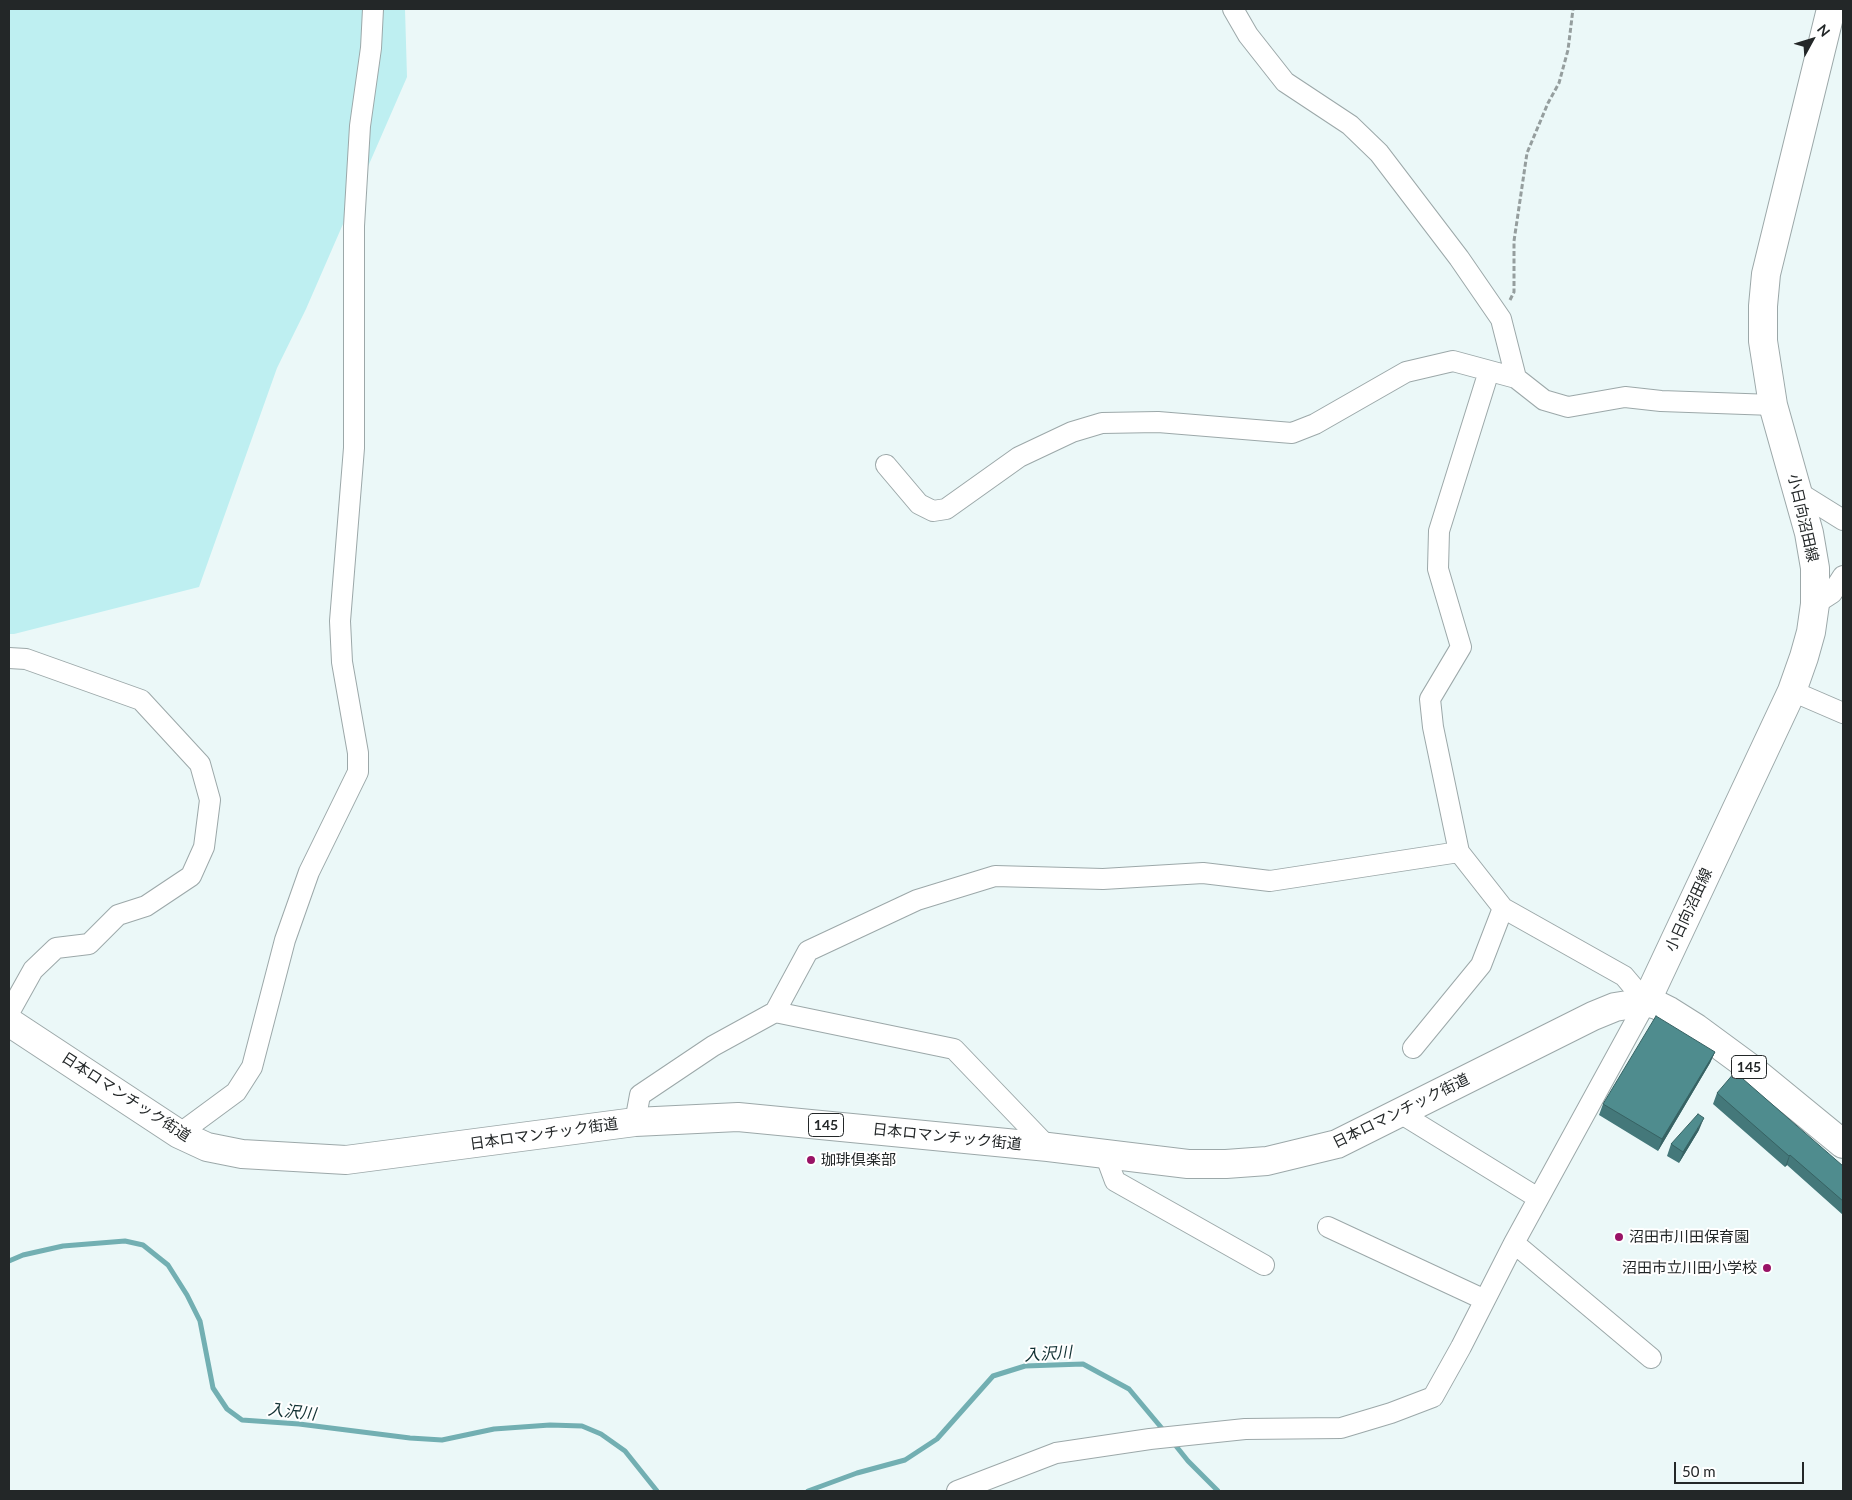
<!DOCTYPE html>
<meta charset="utf-8">
<style>
body{margin:0}
#map{position:relative;width:1852px;height:1500px;overflow:hidden;background:#ebf8f8;font-family:Lato,sans-serif}
canvas{display:block}
.frame{position:absolute;inset:0;border:10px solid #232728;pointer-events:none}
.north{position:absolute;left:1787px;top:15px;width:50px;height:50px;-webkit-text-stroke:4px #fff;paint-order:stroke;rotate:51deg;font-size:14px;font-weight:700;line-height:20px;text-align:center;color:#232728}
.north::after{content:'';display:block;margin:auto;width:18px;height:22px;background:#232728;clip-path:polygon(50% 0,100% 100%,50% 72%,0 100%)}
.scale{position:absolute;left:1674px;top:1462px;width:130px;height:22px;box-sizing:border-box;border:2px solid #232728;border-top:0;padding-left:6px;font-size:15px;line-height:18px;white-space:nowrap;color:#232728;-webkit-text-stroke:4px #fff;paint-order:stroke}
</style>
<div id="map">
<canvas width="1852" height="1500"></canvas>
<div class="frame"></div>
<div class="north">N</div>
<div class="scale">50 m</div>
</div>
<script>
const ctx = document.querySelector('canvas').getContext('2d');
ctx.lineJoin = 'round';
function fill(path, color) { ctx.fillStyle = color; ctx.fill(path, 'evenodd'); }
const shape = rows => new Path2D(rows.map(r => 'M' + r).join(''));
function strokePath(path, color, width, dash) { ctx.strokeStyle = color; ctx.lineWidth = width; ctx.lineCap = dash ? 'butt' : 'round'; ctx.setLineDash(dash || []); ctx.stroke(path); }
function drawText(font, color, halo, rows, align = 'center') {
  ctx.font = font + ' Lato,"Noto Sans JP",sans-serif'; ctx.lineWidth = 4; ctx.setLineDash([]); ctx.textBaseline = 'middle'; ctx.strokeStyle = halo; ctx.fillStyle = color; for (const [text, x, y, turn = 0] of rows) {
    ctx.save(); ctx.translate(x, y); ctx.rotate((+turn || 0) * Math.PI / 180); ctx.textAlign = isNaN(turn) ? turn : align; if (halo) ctx.strokeText(text, 0, 0); ctx.fillText(text, 0, 0); ctx.restore();
  }
}
fill(shape([
 [9,9,405,9,407,77,306,309,277,368,199,587,14,634,9,634]
]), '#beeff1');
strokePath(shape([
 [9,1261,23,1255,63,1246,125,1241,143,1245,168,1265,187,1295,200,1321,213,1388,227,1409,242,1420,299,1424,410,1438,442,1440,494,1429,550,1425,582,1426,601,1434,625,1451,657,1491],
 [1172,1441,1188,1461,1218,1491],
 [808,1491,857,1473,905,1460,937,1439,993,1376,1025,1366,1083,1364,1129,1389,1165,1432]
]), '#72afb2', 5);
const minor = shape([
 [1233,9,1248,35,1285,82,1350,125,1379,153,1459,258,1501,319,1516,378],
 [886,465,919,504,933,511,946,509,1019,457,1072,432,1102,423,1158,422,1292,433,1315,424,1406,372,1453,361,1516,378,1544,400,1568,407,1625,397,1661,401,1773,405],
 [1798,492,1843,520],
 [1815,604,1832,593,1843,576],
 [9,658,26,659,141,700,200,764,210,800,204,847,191,876,146,906,118,915,89,944,56,948,33,970,9,1013],
 [1792,691,1843,713],
 [1459,852,1433,727,1430,699,1461,647,1438,569,1439,531,1489,371],
 [775,1012,954,1049,1048,1147],
 [1413,1048,1481,965,1503,908],
 [1400,1113,1538,1198],
 [635,1122,640,1095,713,1046,775,1012,808,951,917,900,995,876,1103,879,1203,873,1270,881,1459,852,1503,908,1624,976,1646,1002,1514,1243,1461,1347,1433,1397,1391,1413,1341,1428,1245,1429,1150,1439,1056,1453,957,1491],
 [179,1134,236,1092,252,1067,285,940,309,872,358,772,358,753,342,662,340,621,354,448,354,226,360,126,371,48,373,9],
 [1105,1154,1115,1181,1264,1265],
 [1328,1227,1485,1300],
 [1514,1243,1651,1358]
]);
const secondary = shape([
 [1646,1002,1792,691,1804,657,1811,632,1815,604,1815,568,1809,533,1773,405,1763,341,1763,306,1766,274,1831,9]
]);
const trunk = shape([
 [9,1022,179,1134,207,1147,242,1154,346,1160,635,1122,738,1117,1048,1147,1188,1164,1226,1164,1267,1161,1337,1144,1593,1016,1615,1007,1646,1002,1657,1005,1669,1011,1696,1028,1749,1067,1843,1144]
]);
strokePath(minor, '#9ca8a9', 22);
strokePath(secondary, '#9ca8a9', 30);
strokePath(trunk, '#9ca8a9', 30);
strokePath(shape([
 [1510,300,1514,292,1514,241,1527,153,1548,103,1559,83,1568,50,1573,9]
]), '#959e9e', 3, [5, 2.5]);
strokePath(minor, '#fff', 20);
strokePath(secondary, '#fff', 28);
strokePath(trunk, '#fff', 28);
fill(shape([
 [1715,1052,1710,1063,1658,1151,1599,1115,1603,1104],
 [1717,1093,1843,1166,1843,1215,1787,1165,1785,1167,1713,1104],
 [1699,1130,1679,1163,1667,1156,1671,1144]
]), '#44787a');
fill(shape([
 [1715,1052,1710,1063,1658,1151,1662,1139],
 [1704,1118,1699,1130,1679,1163,1683,1152],
 [1790,1155,1787,1165,1785,1167,1789,1156]
]), '#376263');
const building = shape([
 [1656,1016,1715,1052,1662,1139,1603,1104,1656,1016],
 [1735,1072,1843,1166,1843,1201,1790,1155,1789,1156,1717,1093,1735,1072],
 [1698,1114,1704,1118,1683,1152,1671,1144,1698,1114]
]);
fill(building, '#4f8c8e');
strokePath(building, '#376263', 1);
for (const [x, y, r, color] of [
 [811,1160,5,"#991366"],
 [1619,1237,5,"#991366"],
 [1767,1268,5,"#991366"]
]) { const dot = new Path2D(); dot.arc(x, y, r, 0, 2 * Math.PI); ctx.fillStyle = color; ctx.fill(dot); strokePath(dot, '#fff', 2); }
for (const [x, y, w] of [
 [1749,1067,35],
 [826,1125,35]
]) { const box = new Path2D(); box.roundRect(x - w / 2, y - 11.5, w, 23, 4); ctx.fillStyle = '#fff'; ctx.fill(box); strokePath(box, '#232728', 1); }
drawText('bold 14px', '#232728', null, [
 ["145",1749,1067],
 ["145",826,1125]
]);
drawText('15px', '#232728', '#fff', [
 ["小日向沼田線",1803,518,77],
 ["小日向沼田線",1689,910,-65],
 ["日本ロマンチック街道",126,1097,33],
 ["日本ロマンチック街道",1401,1111,-26],
 ["日本ロマンチック街道",544,1134,-8],
 ["日本ロマンチック街道",947,1137,6]
]);
drawText('15px', '#232728', '#fff', [
 ["珈琲倶楽部",821,1160],
 ["沼田市川田保育園",1629,1237],
 ["沼田市立川田小学校",1757,1268,"right"]
], 'left');
drawText('italic 16px', '#113133', '#fff', [
 ["入沢川",1048,1354,-4],
 ["入沢川",292,1412,6]
]);
</script>
